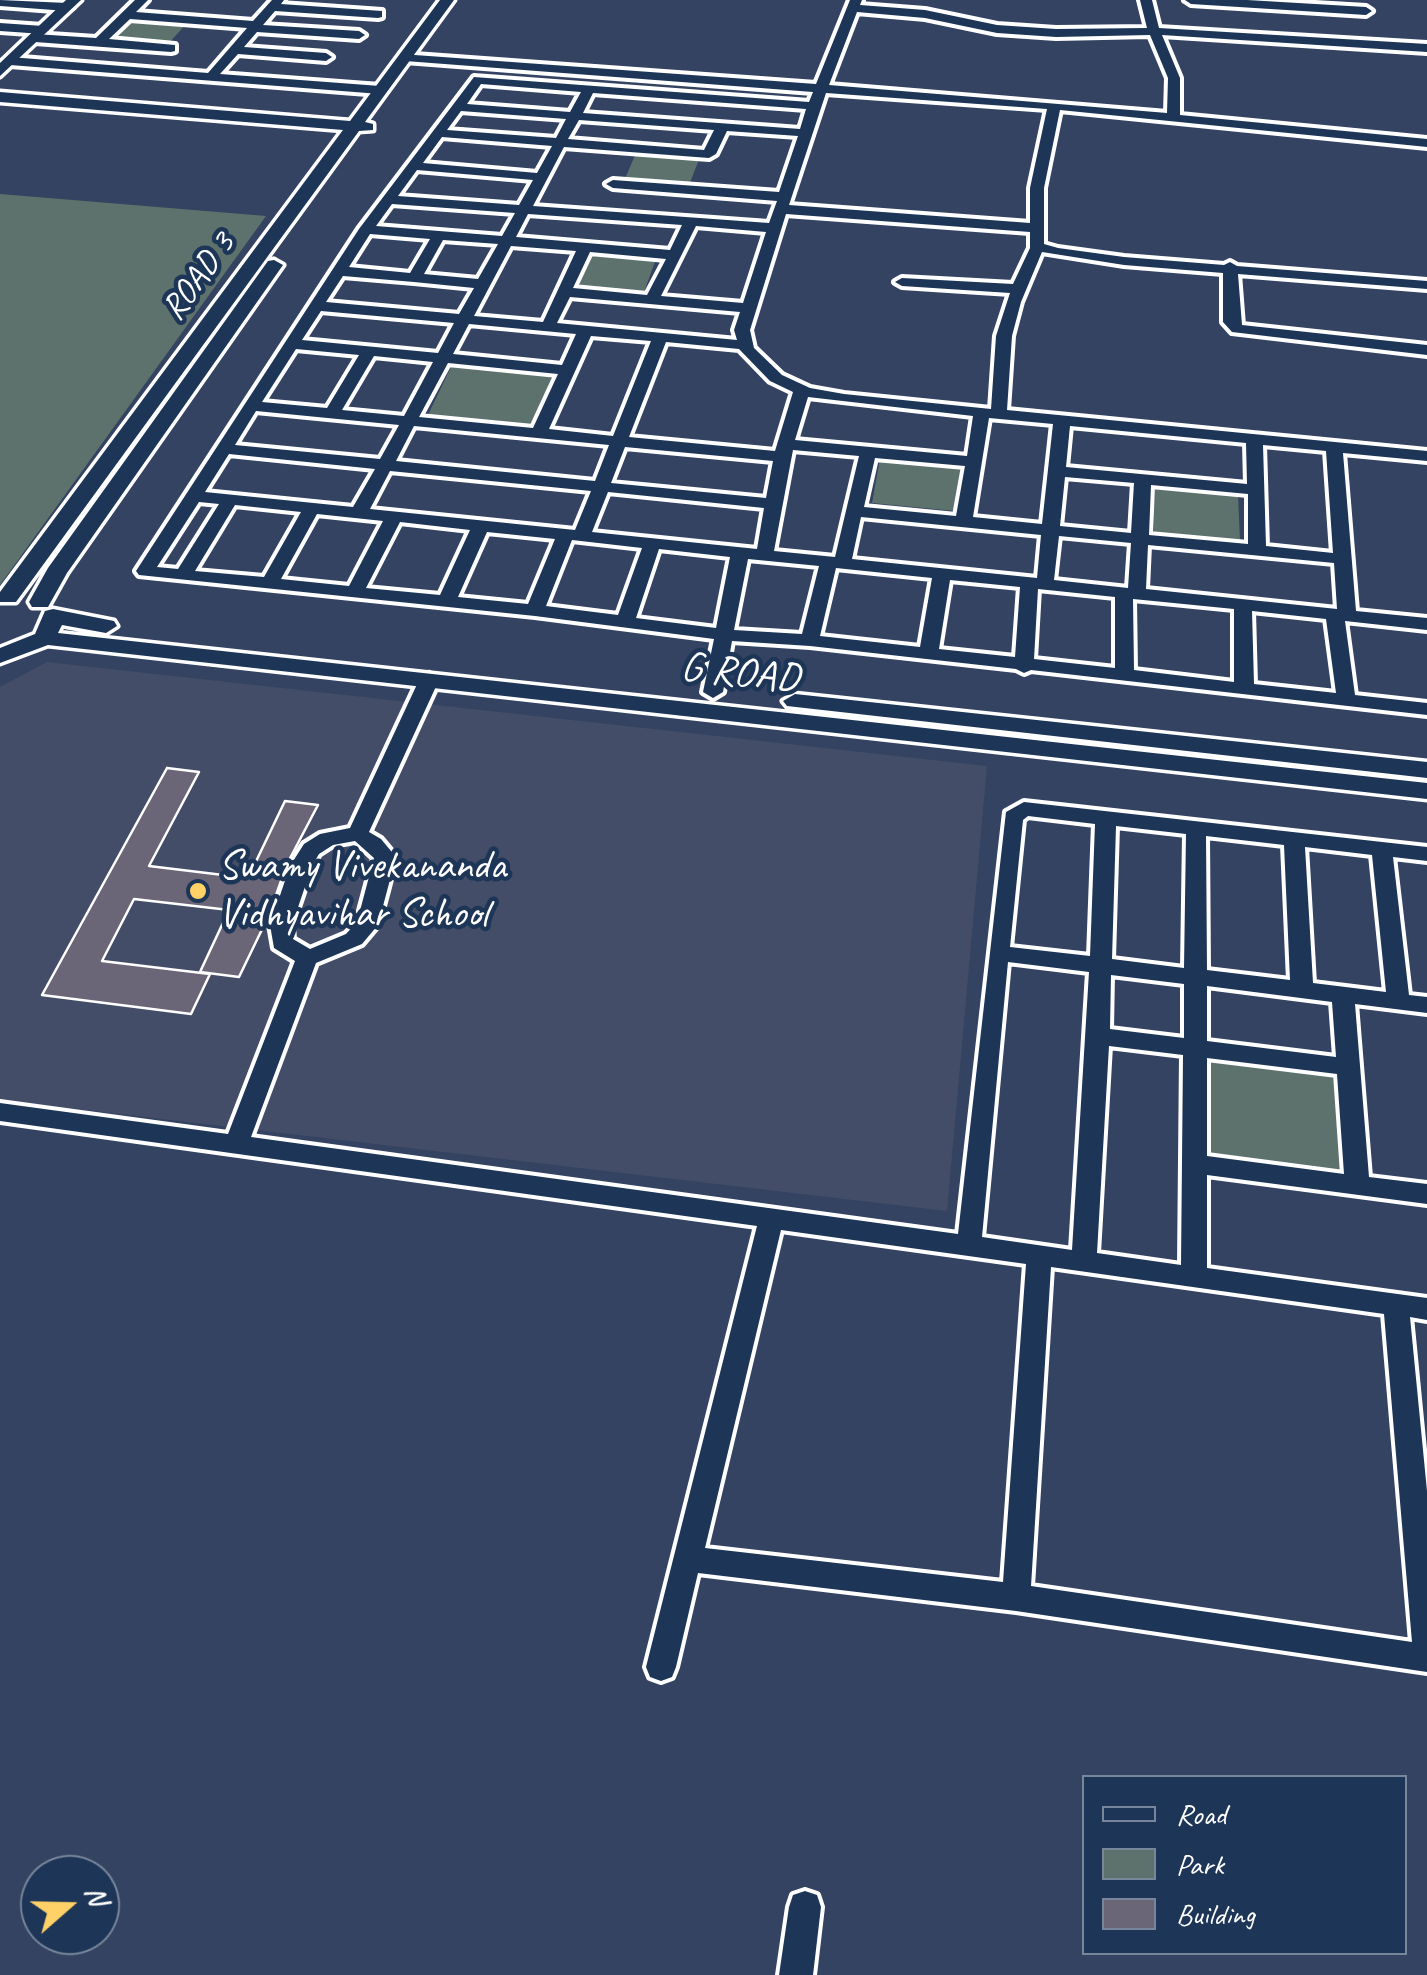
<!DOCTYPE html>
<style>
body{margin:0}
#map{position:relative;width:1427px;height:1975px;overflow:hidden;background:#344361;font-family:Caveat,sans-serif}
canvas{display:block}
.legend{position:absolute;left:1082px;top:1775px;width:325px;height:180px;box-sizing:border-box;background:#1d3557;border:2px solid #77869a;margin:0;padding:12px 18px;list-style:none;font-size:30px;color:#fff}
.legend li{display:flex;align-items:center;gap:20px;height:50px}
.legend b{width:50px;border:2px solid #77869a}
.north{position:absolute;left:20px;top:1855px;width:100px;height:100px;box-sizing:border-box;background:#1d3557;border:2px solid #77869a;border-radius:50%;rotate:70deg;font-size:28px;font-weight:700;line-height:40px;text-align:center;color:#fff}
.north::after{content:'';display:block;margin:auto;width:35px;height:45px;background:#ffd166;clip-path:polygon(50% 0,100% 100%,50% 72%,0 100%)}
</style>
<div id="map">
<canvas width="1427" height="1975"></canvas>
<ul class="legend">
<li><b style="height:12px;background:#1d3557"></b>Road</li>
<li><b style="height:28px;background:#5d726d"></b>Park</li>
<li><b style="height:28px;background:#6a6577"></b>Building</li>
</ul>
<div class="north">N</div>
</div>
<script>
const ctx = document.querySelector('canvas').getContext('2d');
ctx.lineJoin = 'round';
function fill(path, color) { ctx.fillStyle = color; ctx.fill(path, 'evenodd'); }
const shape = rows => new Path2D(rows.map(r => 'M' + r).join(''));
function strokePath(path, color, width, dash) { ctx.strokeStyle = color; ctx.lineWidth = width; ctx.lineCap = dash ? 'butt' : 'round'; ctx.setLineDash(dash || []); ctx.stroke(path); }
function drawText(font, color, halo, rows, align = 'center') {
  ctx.font = font + ' Caveat,sans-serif'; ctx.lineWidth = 9; ctx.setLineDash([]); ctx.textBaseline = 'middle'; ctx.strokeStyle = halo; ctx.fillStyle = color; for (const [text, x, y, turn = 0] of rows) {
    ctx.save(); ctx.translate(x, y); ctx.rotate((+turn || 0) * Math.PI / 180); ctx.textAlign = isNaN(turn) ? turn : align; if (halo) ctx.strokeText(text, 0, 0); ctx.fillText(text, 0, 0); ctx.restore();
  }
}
fill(shape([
 [47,662,987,766,947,1211,0,1100,0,687]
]), '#444d68');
fill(shape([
 [133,18,188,22,168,44,112,40],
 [636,153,700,157,689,185,624,181],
 [0,194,266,216,0,585],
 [588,254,656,259,644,292,573,287],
 [452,365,554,373,532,426,427,417],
 [880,459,961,466,955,511,872,503],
 [1154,487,1238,495,1240,541,1154,533],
 [1204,1060,1340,1077,1347,1176,1205,1157]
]), '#5d726d');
const building = shape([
 [167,768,199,772,149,866,248,878,285,801,318,805,287,864,269,915,239,977,200,972,229,910,134,899,102,961,210,974,191,1014,42,995,167,768]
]);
fill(building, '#6a6577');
strokePath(building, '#fff', 2.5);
const minor = shape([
 [0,0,67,3,73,7,67,11,0,6,0,0],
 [135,0,148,0,136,12,253,21,272,0,284,0,281,4,382,11,382,17,378,18,275,11,263,25,359,31,365,35,359,39,257,32,244,47,326,53,332,57,326,61,238,54,220,74,380,86,386,90,380,94,10,65,4,61,10,57,208,73,247,28,130,19,109,39,175,45,175,51,171,52,35,42,29,38,35,34,96,38,135,0],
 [850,0,862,0,860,5,925,10,997,25,1056,29,1147,28,1140,0,1152,0,1159,28,1427,44,1427,52,1162,35,1180,78,1180,115,1427,139,1427,147,1060,110,1044,188,1044,244,1058,248,1124,257,1224,265,1230,262,1237,266,1427,281,1427,289,1238,274,1242,325,1427,345,1427,355,1232,332,1223,322,1223,273,1124,265,1042,252,1021,302,1012,336,1007,410,1427,451,1427,461,1343,453,1356,611,1427,618,1427,630,1345,621,1355,695,1427,703,1427,715,1031,670,1024,673,1016,669,810,646,732,641,723,692,713,698,703,692,714,639,535,616,139,575,136,571,359,229,474,77,809,102,813,92,405,61,401,60,401,54,816,84,850,0],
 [857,12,925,18,997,33,1056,37,1150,35,1168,78,1167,113,829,85,857,12],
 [481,84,581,92,570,112,467,104,481,84],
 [593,93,806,109,800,129,583,113,593,93],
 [826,93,1047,109,1030,188,1030,223,789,205,826,93],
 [461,111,566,119,556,138,447,130,461,111],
 [579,120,714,130,704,150,568,139,579,120],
 [727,131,798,136,779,192,613,180,606,184,613,188,777,201,769,223,533,206,564,147,709,158,716,154,727,131],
 [442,137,552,146,537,173,423,163,442,137],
 [417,170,533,180,519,205,398,196,417,170],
 [392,204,515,213,502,236,376,226,392,204],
 [528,214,682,225,670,250,516,237,528,214],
 [786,214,1030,232,1030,248,1013,284,902,278,895,282,902,286,1010,293,996,336,991,409,844,394,810,388,782,375,754,348,750,330,786,214],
 [696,226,766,232,743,303,661,296,696,226],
 [370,234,430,239,410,273,349,267,370,234],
 [443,240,498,244,478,279,424,274,443,240],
 [511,246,576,251,543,322,474,316,511,246],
 [590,252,666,259,647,295,573,288,590,252],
 [343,276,414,282,474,288,459,314,326,302,343,276],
 [570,297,740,312,734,330,737,340,557,323,570,297],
 [321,311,454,323,438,353,302,340,321,311],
 [469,324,576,334,562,365,453,354,469,324],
 [591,336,651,341,613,436,549,429,591,336],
 [666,342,739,349,770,381,793,392,775,451,629,437,666,342],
 [296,349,359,355,327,408,262,402,296,349],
 [374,356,433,362,404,416,342,410,374,356],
 [448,363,558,374,533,428,419,417,448,363],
 [808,397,973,416,967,456,795,440,808,397],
 [256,411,399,425,380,459,235,445,256,411],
 [989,418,1053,424,1042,524,973,517,989,418],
 [414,426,609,445,595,481,396,461,414,426],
 [1070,426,1246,443,1247,484,1066,467,1070,426],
 [1263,445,1326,451,1333,553,1266,546,1263,445],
 [625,447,773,461,766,498,611,483,625,447],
 [793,450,859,456,835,557,774,551,793,450],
 [229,454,375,469,353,507,205,492,229,454],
 [875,458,965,466,956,516,864,507,875,458],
 [390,471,591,491,575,530,370,509,390,471],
 [1065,477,1134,483,1131,533,1060,526,1065,477],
 [1151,485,1248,494,1248,544,1149,535,1151,485],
 [608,492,764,508,757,549,592,532,608,492],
 [199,502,219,504,178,569,157,567,199,502],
 [235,505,301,512,264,577,195,571,235,505],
 [317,514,383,521,349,586,281,579,317,514],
 [861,517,1041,535,1037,578,852,559,861,517],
 [400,522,470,530,440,595,366,588,400,522],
 [487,532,555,539,528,604,458,597,487,532],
 [1059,536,1131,543,1128,588,1054,580,1059,536],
 [572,540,642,548,618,615,546,606,572,540],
 [1148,545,1334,563,1337,609,1146,589,1148,545],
 [659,549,730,557,716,628,636,618,659,549],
 [748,559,819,566,802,634,734,630,748,559],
 [836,568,932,578,920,647,820,636,836,568],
 [950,580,1020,587,1015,657,939,649,950,580],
 [1038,589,1115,597,1115,668,1034,659,1038,589],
 [1133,599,1234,609,1234,682,1134,670,1133,599],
 [1252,611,1326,619,1336,693,1254,684,1252,611],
 [1185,0,1247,0,1366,7,1372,11,1366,15,1191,4,1185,0],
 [0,23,43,26,49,30,43,34,0,31,0,23],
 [429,674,439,680,369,832,381,839,396,857,378,925,362,944,316,963,251,1137,958,1234,1006,812,1024,802,1427,847,1427,861,1393,857,1409,995,1427,997,1427,1013,1355,1004,1369,1177,1427,1184,1427,1204,1207,1175,1207,1268,1427,1298,1427,1320,1410,1317,1427,1491,1427,1672,1016,1611,698,1573,676,1667,672,1677,661,1681,650,1677,646,1667,757,1226,0,1121,0,1103,228,1134,295,961,274,948,270,925,290,866,304,844,320,834,350,828,419,680,429,674],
 [1028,816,1095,824,1090,956,1010,947,1023,820,1028,816],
 [1116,826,1186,834,1184,968,1112,959,1116,826],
 [1206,836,1284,845,1290,980,1207,970,1206,836],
 [355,841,374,858,357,922,346,934,310,949,293,939,292,925,312,866,319,854,333,845,355,841],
 [1305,847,1372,855,1386,992,1313,983,1305,847],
 [1008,962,1089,972,1072,1250,982,1237,1008,962],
 [1111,975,1184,984,1184,1038,1110,1029,1111,975],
 [1207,986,1332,1002,1336,1057,1207,1041,1207,986],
 [1109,1046,1183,1055,1181,1265,1097,1253,1109,1046],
 [1207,1058,1337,1074,1344,1174,1207,1156,1207,1058],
 [781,1230,1026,1264,1003,1582,705,1548,781,1230],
 [1051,1267,1384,1314,1412,1642,1031,1586,1051,1267],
 [805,1891,817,1895,821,1907,813,1975,779,1975,789,1907,793,1895,805,1891]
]);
const tertiary = shape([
 [66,0,81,0,0,76,0,63,66,0],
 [440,0,454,0,365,122,373,124,373,130,359,131,16,602,0,602,0,592,343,130,0,102,0,92,350,121,440,0],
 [274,260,283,265,67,573,48,607,32,607,29,602,48,568,268,261,274,260],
 [53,609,114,621,117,626,106,633,62,625,58,633,1427,783,1427,799,48,645,0,663,0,648,35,634,45,611,53,609],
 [795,694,1427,762,1427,778,787,706,783,701,795,694]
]);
strokePath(minor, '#fff', 8);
strokePath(tertiary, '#fff', 7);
fill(minor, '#1d3557');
fill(tertiary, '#1d3557');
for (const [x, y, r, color] of [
 [198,891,10,"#ffd166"]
]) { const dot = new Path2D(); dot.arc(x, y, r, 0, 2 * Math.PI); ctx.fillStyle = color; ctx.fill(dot); strokePath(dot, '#1d3557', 4); }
drawText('35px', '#fff', '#1d3557', [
 ["ROAD 3",199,277,-54]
]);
drawText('42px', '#fff', '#1d3557', [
 ["G ROAD",740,674,6]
]);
drawText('42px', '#fff', '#1d3557', [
 ["Swamy Vivekananda",218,867],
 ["Vidhyavihar School",218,915]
], 'left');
</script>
